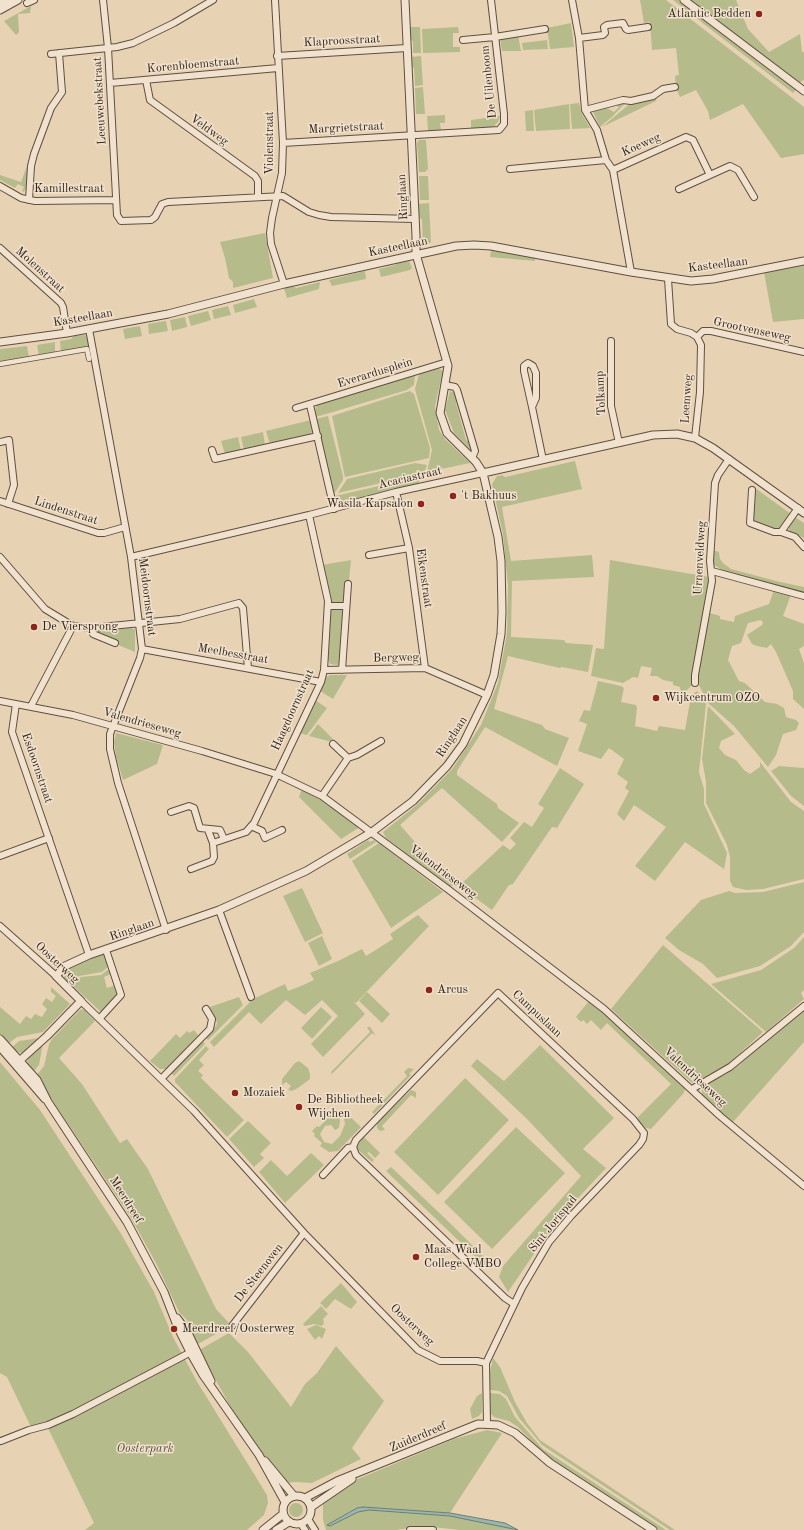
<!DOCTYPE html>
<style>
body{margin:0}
canvas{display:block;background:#e8d2b4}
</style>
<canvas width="804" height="1530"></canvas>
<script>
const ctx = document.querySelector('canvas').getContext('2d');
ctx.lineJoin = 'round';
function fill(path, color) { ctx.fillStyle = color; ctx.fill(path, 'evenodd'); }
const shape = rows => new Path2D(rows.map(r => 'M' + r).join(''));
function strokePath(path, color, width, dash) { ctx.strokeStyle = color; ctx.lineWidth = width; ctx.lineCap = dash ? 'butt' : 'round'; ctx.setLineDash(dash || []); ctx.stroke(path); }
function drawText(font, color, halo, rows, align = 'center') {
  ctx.font = font + ' "Old Standard TT",serif'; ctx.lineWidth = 3; ctx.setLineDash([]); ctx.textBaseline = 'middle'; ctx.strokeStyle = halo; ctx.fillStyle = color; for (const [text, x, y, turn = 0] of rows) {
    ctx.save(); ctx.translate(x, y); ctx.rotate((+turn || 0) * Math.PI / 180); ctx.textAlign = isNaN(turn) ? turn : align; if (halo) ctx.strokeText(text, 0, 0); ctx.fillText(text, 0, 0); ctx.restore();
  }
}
fill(shape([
 [640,0,666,0,804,107,804,154,781,158,743,104,710,120,708,111,696,90,680,97,676,88,675,76,679,75,676,48,652,50,650,22,644,23],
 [673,0,679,0,796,90,793,93],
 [691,0,736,0,748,29,769,52,800,34,802,52,804,52,804,80,799,83],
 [31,6,30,13,18,14,19,32,16,35,4,21],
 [571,23,574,47,550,49,547,28],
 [410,27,420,27,421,53,413,53,413,42,410,38],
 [458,27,459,33,453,33,453,47,460,47,460,52,423,53,422,29],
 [518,35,521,51,502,51,500,38],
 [547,40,548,49,523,50,522,43],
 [421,56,423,85,415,86,414,68,410,65,410,57],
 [423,87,425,114,416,114,415,88],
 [657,96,656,101,602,127,632,102],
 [627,101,613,116,600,127,593,112,595,110,605,107,614,112,619,107,614,104],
 [579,103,581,112,590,128,572,129,570,104],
 [569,104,570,129,536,131,534,110],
 [533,110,534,131,526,131,525,111],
 [445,115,445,123,440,123,441,130,428,131,427,116],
 [500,116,498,122,493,127,471,128,471,120],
 [419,140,426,140,428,169,425,172,419,172,417,143],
 [33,150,27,188,23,192,22,191,24,187,18,184,15,188,0,180,0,175,21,182],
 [419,176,428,176,429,200,420,200],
 [429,203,431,242,429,244,423,246,422,220,419,217,418,204],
 [265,233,273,278,233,288,233,282,229,278,225,258,220,242],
 [491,250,535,257,535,261,490,257],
 [409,261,412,268,410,270,381,277,379,269,395,265,397,263],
 [804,263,804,319,773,322,764,272],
 [365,271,366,279,332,286,329,280],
 [320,282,319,289,287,298,284,288,293,286,296,288],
 [254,299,257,307,235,313,233,305],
 [228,306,231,315,214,319,212,310],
 [208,311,211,320,191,326,188,316],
 [185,317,187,327,172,331,170,320],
 [166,321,168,331,149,334,148,324],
 [140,326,142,336,125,339,123,329],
 [85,335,88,337,89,347,61,352,60,341,71,339,74,336],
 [55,342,55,353,39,356,37,345],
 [27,346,29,357,0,363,0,349],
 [438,368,443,371,435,406,439,430,445,439,470,463,427,472,432,450,415,389,419,374],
 [415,375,414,385,407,390,316,417,315,410,317,405],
 [410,391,414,394,430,448,429,458,345,477,332,416],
 [450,391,455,393,458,399,456,403,466,440,470,442,472,448,470,449,454,433,445,410],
 [328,416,343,476,343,480,334,494,316,419],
 [311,420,313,431,309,435,271,444,269,441,266,431],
 [263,432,265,445,244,450,241,437],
 [238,437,241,451,225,454,221,441],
 [575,461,582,489,502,507,511,561,592,555,594,577,512,581,511,637,564,640,566,643,593,645,588,672,562,667,560,668,508,656,494,709,542,725,545,729,569,738,557,766,485,727,457,771,457,775,497,804,498,808,519,823,502,842,442,788,400,825,453,885,450,887,386,838,383,832,418,804,453,768,481,725,498,683,507,633,508,586,503,534,492,484,497,476,502,475,505,477],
 [415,463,427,465,424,473,338,493,347,479],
 [418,477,419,483,340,504,336,501,335,496],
 [755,488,791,514,781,529,778,530,755,521,752,516],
 [795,517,804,523,804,538,789,531,788,527],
 [712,550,719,552,720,559,723,563,731,569,780,582,804,587,804,595,725,572,713,564],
 [351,560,349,581,345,582,344,601,343,603,333,604,330,601,322,565],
 [610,560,709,577,699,644,692,671,692,685,683,694,681,693,680,687,673,685,673,682,663,680,657,676,650,676,652,668,641,666,638,678,633,677,623,683,591,676,596,648,604,649],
 [774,590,791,595,783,616,804,624,804,646,799,649,804,663,804,709,793,699,793,691,776,652,771,644,767,648,757,646,752,644,747,635,762,625,763,623,761,620,748,623,741,643,732,646,728,660,739,681,745,683,765,702,777,704,784,708,786,717,796,720,799,723,796,730,783,734,776,755,768,767,734,726,708,703,698,683,698,669,710,613,720,616,720,619,734,622,735,616,769,604],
 [331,608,339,608,343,611,340,662,337,665,330,664,328,659],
 [132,628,135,630,135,652,116,644,95,632,94,630],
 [330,675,347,675,333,699,320,691,325,678],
 [598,681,621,686,624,688,621,702,636,705,637,708,635,726,657,731,659,726,685,730,691,696,697,691,706,704,699,772,704,789,704,804,727,853,724,869,685,842,655,881,635,866,666,827,634,805,624,821,617,814,629,791,625,788,628,782,617,774,624,759,609,748,601,759,578,751,587,724,579,721,584,710,590,711],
 [315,700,327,708,307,735,299,733],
 [708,706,735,734,721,741,719,748,725,755,736,760,744,770,750,774,760,767,760,762,791,802,804,811,804,879,763,889,746,890,733,887,730,881,730,857,727,845,706,803,706,782,702,759],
 [318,724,334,740,332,742,309,736],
 [116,733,163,745,157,764,123,780,116,757,114,742],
 [779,766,804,768,804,806,791,796,771,771],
 [560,768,584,784,557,828,552,827,513,884,509,885,492,910,459,886,503,845,510,850,516,844,510,838,524,822,532,827,544,808,538,804],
 [302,789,341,812,360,827,341,839,299,797],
 [368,840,370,842,374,840,376,842,350,859,347,854],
 [379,843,443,892,391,928,352,861],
 [804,882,804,932,791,946,760,966,717,978,703,964,679,950,665,938,701,900,729,891,735,893,763,892],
 [302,888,323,933,305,942,283,896],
 [418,915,429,926,356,1003,354,1002,365,1014,323,1057,311,1044,338,1016,322,1000,305,1015,286,1000,261,1024,249,1012,214,1047,210,1042,253,999,285,984,288,991,301,986,314,980,310,973,338,961,362,949,366,956,393,939,390,934],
 [322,936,332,959,319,966,308,943],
 [804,937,804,990,801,993,804,999,766,1032,711,984,761,970,794,948],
 [663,945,763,1032,726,1066,692,1083,611,1009],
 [104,954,109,966,102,972,79,976,71,985,64,978,69,967],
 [110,968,111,974,104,977,107,988,116,985,118,993,101,1012,73,986,81,977,101,975],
 [51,987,70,1004,43,1032,17,1037,8,1044,0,1036,0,1007,20,1024,26,1016,31,1019,35,1014,42,1017,47,1009,42,1004,46,998,52,1002,56,996,51,992],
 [367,992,390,1014,382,1023,359,1001],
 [239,997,243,1005,208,1040,205,1037,216,1026,217,1023,215,1017,207,1008],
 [589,1001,610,1018,686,1088,683,1094,651,1129,646,1128,638,1121,638,1117,671,1084,607,1023,601,1030,591,1020,587,1024,583,1020,581,1022,576,1017],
 [321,1007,332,1017,312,1039,301,1028],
 [804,1007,804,1042,732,1123,702,1095,702,1086,725,1075,738,1066],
 [84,1009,95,1021,59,1058,82,1084,120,1143,127,1139,148,1169,216,1309,229,1323,223,1330,198,1344,186,1322,188,1321,179,1312,157,1265,130,1216,36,1076,44,1066,49,1044,52,1039,80,1010],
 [367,1027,370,1027,376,1036,372,1033,332,1074,331,1072,370,1032],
 [194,1030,198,1035,166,1069,160,1069,150,1061,176,1034,180,1038,187,1031,189,1033],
 [39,1038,23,1053,16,1052,11,1048,19,1041],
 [202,1040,205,1044,174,1076,171,1073],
 [43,1043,39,1065,33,1072,27,1064,28,1057],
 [540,1045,614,1118,583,1149,606,1168,555,1223,508,1292,499,1277,503,1266,581,1176,528,1120,471,1066,477,1059,504,1081],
 [206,1046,209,1049,199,1060,204,1065,198,1071,203,1075,201,1078,244,1120,227,1137,175,1082,175,1079],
 [299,1061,308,1068,310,1074,310,1079,298,1088,292,1091,288,1090,291,1086,286,1082,282,1085,282,1079,295,1063],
 [0,1062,40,1110,120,1232,154,1292,173,1337,196,1380,267,1495,268,1503,264,1515,247,1530,85,1530,94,1523,46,1424,31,1427,7,1377,0,1373],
 [408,1068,414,1069,409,1074,411,1075,374,1114,372,1112,407,1076,404,1072],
 [465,1078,509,1120,438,1195,394,1152],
 [411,1090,416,1092,416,1098,411,1095,382,1126,385,1130,380,1131,377,1128,377,1123],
 [337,1109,340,1121,339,1128,335,1130,331,1125,325,1126,320,1134,324,1142,332,1144,340,1136,345,1124,342,1109,361,1127,338,1151,329,1152,320,1146,322,1143,314,1136,315,1134,312,1131,317,1126,319,1127],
 [248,1121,271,1143,260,1154,264,1158,254,1167,229,1139],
 [516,1127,565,1173,492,1249,444,1202],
 [364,1137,380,1153,375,1158,369,1152,367,1153,374,1160,372,1162,357,1149,357,1143],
 [311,1153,324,1165,285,1203,259,1172,271,1160,287,1176],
 [391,1167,452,1225,490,1263,486,1267,386,1171],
 [341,1283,357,1302,351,1309,335,1299,326,1309,320,1303],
 [321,1306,328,1314,323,1319,324,1323,322,1326,314,1324,305,1326,303,1324],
 [316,1325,326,1329,322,1339,319,1336,315,1340,307,1329],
 [229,1333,248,1352,291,1407,305,1384,317,1373,336,1346,384,1401,352,1448,361,1459,312,1483,295,1482,287,1483,278,1470,261,1452,233,1411,199,1350],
 [493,1358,500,1367,515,1402,527,1423,540,1440,675,1530,670,1530,542,1445,519,1418,507,1396,499,1391,490,1390,490,1372],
 [482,1393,482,1412,479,1416,472,1419,470,1409,477,1396],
 [490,1393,500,1394,506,1399,515,1417,543,1449,666,1530,659,1530,555,1463,544,1454,518,1427,509,1421,494,1417,490,1413],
 [487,1430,502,1433,450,1513,363,1507,357,1508,327,1525,358,1512,369,1510,450,1516,502,1525,514,1530,460,1530,423,1526,396,1530,326,1530,323,1520,323,1502,353,1481,454,1439],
 '289 1510a7 7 0 1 1 14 0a7 7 0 1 1-14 0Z'
]), '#b6bb8c');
const water = shape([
 [363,1507,450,1513,505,1523,518,1530,450,1516,369,1510,358,1512,330,1526,327,1525,357,1508,363,1507]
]);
fill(water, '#97b7b0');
strokePath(water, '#6f7c72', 1);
const pedestrian = shape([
 [0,364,87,349,89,359]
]);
const minor = shape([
 [103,0,108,48,117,215,121,221,151,220,155,217,162,204,168,202,283,196,309,212,319,215,331,217,415,219],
 [275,0,283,143,282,173,272,218,270,233,271,244,284,284],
 [572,0,579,38,585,110,597,130,606,160,613,170],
 [27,3,34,0],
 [579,38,603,35,605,33,604,27,607,25,623,23,626,29,628,30,648,27],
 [463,40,495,37,545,29],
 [51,54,117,47,133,43,174,23,213,0],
 [277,56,407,48],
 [146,80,150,100,255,176,258,181,258,197],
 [110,83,278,68],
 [585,110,623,100,631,101,653,96,663,89,675,87],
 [283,143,499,130,504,124,504,114,491,0],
 [510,169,606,160],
 [0,186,21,198,35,201,116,200],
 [679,189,730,166,738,170,754,197],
 [29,200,31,166,34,154,51,108,62,92,59,53],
 [0,248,61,303,63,307,67,333],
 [631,272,613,170,686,137,693,140,710,175],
 [668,279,671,324,677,329,691,333,697,337,701,345,700,392,695,438],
 [89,329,131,557,142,649,140,658,110,734,110,749,118,783,166,930],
 [697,337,703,331,711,331,804,352],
 [611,341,611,406,619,443],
 [445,385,455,387,457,390,475,451,472,458],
 [310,405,334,509],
 [532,407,524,371,524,366,528,363,533,366,536,373,536,398,532,407,543,460],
 [296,408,447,362],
 [0,442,9,440,14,485,8,504],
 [212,450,215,459,318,436],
 [752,490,750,523,774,532,781,532,795,537,804,547],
 [396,492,409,548,425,668],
 [0,501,98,533,104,533,125,527],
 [781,532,798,508],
 [369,555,409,548],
 [0,557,45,609,73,626,92,628,180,619,239,603,243,608,248,668],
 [131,557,309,515,396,492,483,473],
 [712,571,804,596],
 [329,606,346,606],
 [92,628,93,634,115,643],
 [142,649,321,682],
 [324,670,425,668,487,695],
 [342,670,348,584],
 [695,683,695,675,712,581,710,561,715,483,718,475,729,459],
 [0,701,73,715,202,751,276,774,322,796,449,890,604,1009,720,1116,804,1186],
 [16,704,12,732,89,955],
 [31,706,73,626],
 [333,744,348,758],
 [322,796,348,758,357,755,381,741],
 [171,812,189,806,194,808,200,828,220,830,224,839],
 [251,826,262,831,265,838,282,830],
 [208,830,213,843,246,832,254,823,321,682,324,670,328,601,309,515],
 [0,856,49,838],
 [191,869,212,861,214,857,213,843],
 [219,910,251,997],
 [0,926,56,976],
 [81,1001,194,1111,304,1233,418,1350,440,1361,477,1361,486,1363],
 [100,1018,121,995,106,950],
 [162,1078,210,1029,212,1019,206,1009],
 [692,1089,730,1067,804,1006],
 [323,1175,348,1148,353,1147],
 [232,1326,304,1233],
 [487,1424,486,1363,522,1288,549,1242,571,1216,639,1145,643,1139,644,1133,633,1119,498,993,356,1140,353,1147,356,1155,505,1298,514,1304],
 [1,1441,29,1430,48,1425,73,1414,193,1351],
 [308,1519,315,1530],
 [301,1524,305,1530],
 [410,1530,433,1530]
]);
const tertiary = shape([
 [684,0,804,91],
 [0,3,7,0],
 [0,10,18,0],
 [0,342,67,333,168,314,284,284,456,246,474,245,491,246,631,272,691,281,713,279,804,261],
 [483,473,653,435,677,434,695,438,713,448,804,513],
 [0,1039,37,1080,48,1102,127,1222,164,1292,178,1328,190,1352,203,1375,259,1455,285,1502],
 [0,1047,45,1099],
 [16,1064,47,1036,81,1001,56,976,65,966,89,955,219,910,306,871,372,832,413,801,447,766,463,744,487,695,494,675,501,634,502,612,501,561,498,537,483,473,476,462,447,433,440,413,448,366,416,254,416,236,405,0],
 [177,1318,188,1333,211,1381],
 [265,1461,294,1496],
 '283 1510a14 14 0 1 1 28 0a14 14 0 1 1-28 0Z',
 [305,1498,337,1481,473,1426,478,1424,498,1425,515,1433,550,1463,653,1530],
 [311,1507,352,1479],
 [263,1530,283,1514],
 [276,1530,289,1522]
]);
strokePath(pedestrian, '#604f3e', 6);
strokePath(minor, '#604f3e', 8);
strokePath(tertiary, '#604f3e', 9);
strokePath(pedestrian, '#f0e2ce', 4.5);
strokePath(minor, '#f0e2ce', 6);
strokePath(tertiary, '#f0e2ce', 7);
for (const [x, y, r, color] of [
 [759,14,4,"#8f2418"],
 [453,496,4,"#8f2418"],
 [421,504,4,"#8f2418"],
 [34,627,4,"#8f2418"],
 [656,698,4,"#8f2418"],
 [429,990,4,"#8f2418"],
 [235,1093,4,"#8f2418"],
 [299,1107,4,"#8f2418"],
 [416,1257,4,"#8f2418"],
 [174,1329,4,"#8f2418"]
]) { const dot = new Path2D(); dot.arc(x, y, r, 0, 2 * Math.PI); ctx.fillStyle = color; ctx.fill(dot); strokePath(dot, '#f0e2ce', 1.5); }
drawText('12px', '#322316', '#f0e2ce', [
 ["Atlantic Bedden",751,14,"right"],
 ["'t Bakhuus",461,496],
 ["Wasila Kapsalon",413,504,"right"],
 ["De Viersprong",42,627],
 ["Wijkcentrum OZO",664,698],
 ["Arcus",437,990],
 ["Mozaiek",243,1093],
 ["De Bibliotheek",307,1100],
 ["Wijchen",307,1114],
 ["Maas Waal",424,1250],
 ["College VMBO",424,1264],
 ["Meerdreef/Oosterweg",182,1329]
], 'left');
drawText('12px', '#322316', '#f0e2ce', [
 ["Klaproosstraat",342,41,-3],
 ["Korenbloemstraat",193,65,-5],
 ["De Uilenboom",489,82,-96],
 ["Leeuwebekstraat",100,101,-93],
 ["Margrietstraat",346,128,-3],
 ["Veldweg",209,130,36],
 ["Violenstraat",270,143,-90],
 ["Koeweg",641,145,-24],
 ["Kamillestraat",69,189],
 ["Ringlaan",403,197,-93],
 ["Kasteellaan",398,247,-12],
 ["Kasteellaan",718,265,-7],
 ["Molenstraat",40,270,42],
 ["Kasteellaan",83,318,-10],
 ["Grootvenseweg",752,330,12],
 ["Everardusplein",375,373,-17],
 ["Tolkamp",601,393,-93],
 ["Leemweg",687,399,-86],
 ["Acaciastraat",410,478,-13],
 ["Lindenstraat",66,511,18],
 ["Urnenveldweg",700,558,-87],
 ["Eikenstraat",424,578,82],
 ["Meidoornstraat",147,597,83],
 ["Meelbesstraat",233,654,10],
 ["Bergweg",396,658,-1],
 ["Haagdoornstraat",293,710,-66],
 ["Valendrieseweg",142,723,16],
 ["Ringlaan",452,737,-57],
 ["Esdoornstraat",37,768,71],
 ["Valendrieseweg",443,872,37],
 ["Ringlaan",132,930,-19],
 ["Oosterweg",57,963,43],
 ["Campuslaan",537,1014,43],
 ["Valendrieseweg",695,1077,43],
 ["Meerdreef",126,1200,58],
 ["Sint Jorispad",553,1224,-51],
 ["De Steenoven",259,1273,-52],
 ["Oosterweg",412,1325,43],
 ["Zuiderdreef",418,1437,-23]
]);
drawText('italic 12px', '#534934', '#f0e2ce', [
 ["Oosterpark",145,1449]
]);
</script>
